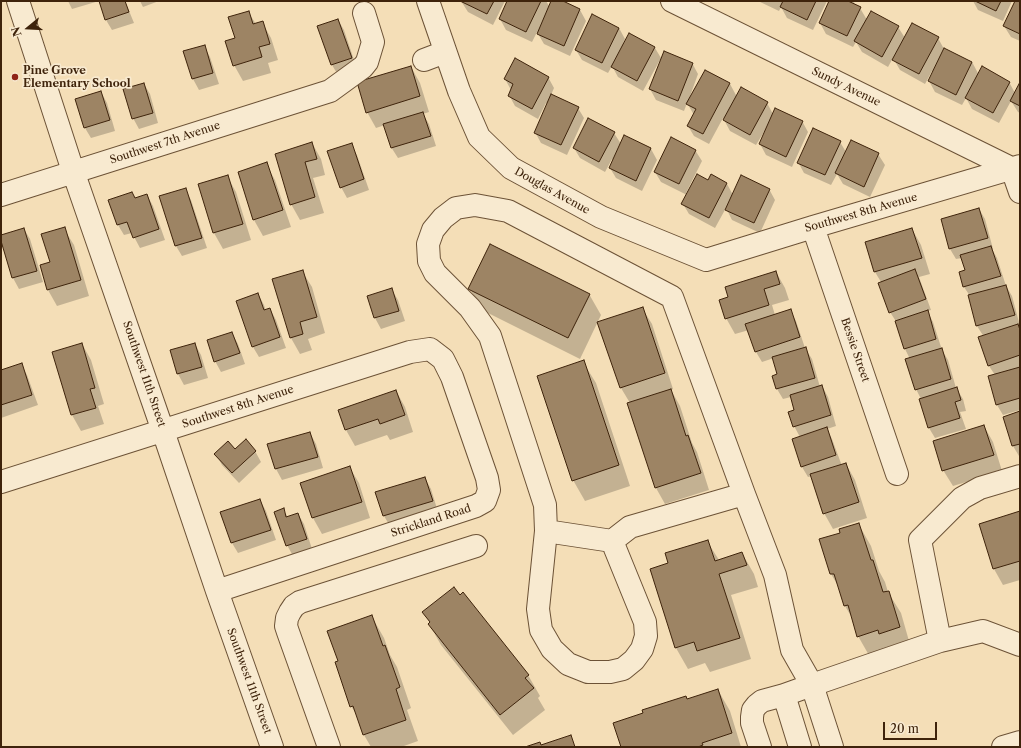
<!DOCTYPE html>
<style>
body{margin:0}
#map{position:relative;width:1021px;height:748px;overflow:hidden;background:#f4deb7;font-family:"Libre Caslon Text",serif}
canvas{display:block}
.frame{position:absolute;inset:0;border:2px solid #3e230b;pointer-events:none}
.north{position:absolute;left:8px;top:8px;width:40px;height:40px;-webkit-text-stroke:3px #f8ead0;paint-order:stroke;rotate:252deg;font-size:11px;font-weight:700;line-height:16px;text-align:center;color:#3e230b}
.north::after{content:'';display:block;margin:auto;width:14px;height:18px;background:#3e230b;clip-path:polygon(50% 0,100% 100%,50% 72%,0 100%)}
.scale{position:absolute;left:883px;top:722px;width:54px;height:18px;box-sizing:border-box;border:2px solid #3e230b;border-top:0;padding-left:5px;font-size:12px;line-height:14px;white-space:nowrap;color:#3e230b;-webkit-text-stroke:3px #f8ead0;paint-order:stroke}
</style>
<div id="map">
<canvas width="1021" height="748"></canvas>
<div class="frame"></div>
<div class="north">N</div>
<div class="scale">20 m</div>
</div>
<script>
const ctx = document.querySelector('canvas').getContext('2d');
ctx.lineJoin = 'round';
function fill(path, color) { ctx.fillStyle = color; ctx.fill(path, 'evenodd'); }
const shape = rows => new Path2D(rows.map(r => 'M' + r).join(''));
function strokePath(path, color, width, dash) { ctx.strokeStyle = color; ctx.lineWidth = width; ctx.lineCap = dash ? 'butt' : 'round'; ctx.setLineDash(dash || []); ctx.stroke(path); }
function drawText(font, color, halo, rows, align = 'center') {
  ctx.font = font + ' "Libre Caslon Text",serif'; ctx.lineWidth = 3.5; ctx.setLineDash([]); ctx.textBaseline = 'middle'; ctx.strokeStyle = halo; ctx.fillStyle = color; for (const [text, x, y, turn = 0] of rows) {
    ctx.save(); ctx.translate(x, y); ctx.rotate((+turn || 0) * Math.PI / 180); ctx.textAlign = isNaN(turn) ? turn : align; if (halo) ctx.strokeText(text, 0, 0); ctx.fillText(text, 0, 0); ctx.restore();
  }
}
fill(shape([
 [68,1,99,1,72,9],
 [100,1,125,1,134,23,112,30,106,20],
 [140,1,159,1,143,7],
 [461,1,505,1,493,25,468,12],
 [508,1,546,1,550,7,552,1,560,1,580,10,586,21,570,56,544,44,537,32,532,42,506,30,500,19],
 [758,1,827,1,813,30,787,18,781,7,779,11],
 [830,1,853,1,856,6,860,8,867,20,898,27,905,38,938,38,944,49,972,62,979,75,1009,82,1015,93,1020,84,1020,113,1018,112,1011,101,999,123,972,109,966,98,962,105,935,92,929,81,934,72,932,71,925,84,900,70,893,58,888,67,862,52,856,42,853,47,826,34,820,23],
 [973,1,1012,1,1003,21,978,10],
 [1016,1,1020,1,1020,41,1011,37,1004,26],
 [248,12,256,24,262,22,271,38,278,60,268,63,271,73,243,81,234,65,236,39],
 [338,20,344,30,357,69,338,75,332,65,319,26],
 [619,28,625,39,623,44,655,48,661,58,643,91,618,77,612,66,608,73,582,60,576,50],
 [204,46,210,57,219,84,199,90,193,79,185,52],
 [692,63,698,74,689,99,690,99,705,71,730,84,737,97,767,103,773,114,802,121,808,132,792,167,766,155,760,144,765,132,764,132,756,145,730,131,723,118,709,144,694,136,688,126,694,115,687,103,684,111,656,100,650,89],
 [411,67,420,83,429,112,423,114,429,124,436,146,398,158,391,147,385,125,376,128,367,112],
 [548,77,554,88,551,95,578,108,584,118,567,155,541,143,535,132,548,104,546,103,538,119,515,106,509,95,511,90,505,79],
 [144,84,150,94,158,123,139,129,133,118],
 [101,92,107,103,115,131,91,138,85,128],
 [614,133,621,144,624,137,651,149,657,160,642,191,616,178,610,168,613,160,612,159,605,172,580,158,574,148],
 [840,142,846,152,878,154,885,165,870,197,843,184,837,174,831,185,804,173,798,162],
 [312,143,321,159,325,175,313,178,324,213,300,220,291,204,276,154],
 [351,144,357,155,369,190,347,198,341,187],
 [695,150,702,161,686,193,688,193,709,182,712,176,727,184,733,195,769,189,775,200,760,233,732,220,726,208,715,228,689,214,683,204,687,195,661,182,655,172],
 [266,164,275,180,291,227,263,236,254,220],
 [227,176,236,192,251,240,223,249,214,233],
 [185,189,191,200,207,248,182,256,176,246],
 [147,195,153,206,165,240,140,248,132,233,124,235,118,225,110,201,135,199],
 [979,209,985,219,993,249,992,249,997,258,1006,286,1012,296,1020,326,1018,326,1020,330,1020,410,1003,415,997,405,995,375,989,366,980,338,984,337,977,326,970,296,964,287,966,271,962,258,956,259,950,249,942,219],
 [24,229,30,239,43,282,19,289,13,278,1,236],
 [64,229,74,245,89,296,57,306,48,290,41,266,51,263],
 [912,229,921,245,930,274,919,277,931,310,927,311,933,322,942,350,948,360,956,388,963,399,966,411,960,412,966,429,935,438,929,428,921,399,916,389,910,359,905,349,897,323,890,312,881,282,875,272,866,243],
 [302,271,312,287,325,333,308,339,312,350,300,354,291,338,274,280],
 [776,272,785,288,789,300,772,305,775,315,790,310,796,321,805,348,812,359,820,387,822,386,828,397,836,426,827,429,832,439,842,466,846,464,855,480,867,518,833,529,824,513,812,476,808,477,802,467,793,440,800,437,794,426,795,411,791,397,783,399,777,389,778,375,774,358,762,362,756,352,749,330,735,334,726,318,730,298],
 [470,289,589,294,601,315,580,359,482,310],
 [392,290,398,300,405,321,381,329,375,318,368,297],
 [258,294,264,305,266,311,270,309,276,320,286,348,259,357,253,347],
 [642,308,652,324,673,389,671,390,680,406,692,443,697,452,709,490,665,504,656,488,630,403,621,388],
 [232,333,238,344,245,364,221,372,215,361],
 [82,344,91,360,104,404,98,406,104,424,81,431,72,415],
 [195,344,201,355,208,378,184,385,178,374,172,350],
 [583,362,596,383,630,486,585,501,573,480],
 [21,364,27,375,38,405,1,418,1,371],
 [396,391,405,407,413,432,390,440,387,435,355,446,346,430,339,410],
 [1020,412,1020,456,1019,456,1013,446],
 [984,426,993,442,1002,471,953,486,943,470],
 [310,433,316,444,323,468,282,480,276,469,269,445],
 [255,451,261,462,239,483,222,465,216,454],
 [350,468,359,483,370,518,322,534,313,518,301,484],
 [425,478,431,489,438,512,390,526,384,516],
 [260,500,266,511,276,540,238,553,232,543,222,513],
 [283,510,288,517,298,514,304,524,312,549,293,556,287,545],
 [1020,512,1020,580,1003,585,994,569,980,524],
 [859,525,871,546,879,571,885,582,888,592,901,613,911,648,870,657,858,636,854,621,845,606,840,589,831,574,821,540,842,533],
 [707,541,719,560,742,553,754,574,758,587,731,595,751,659,710,672,705,663,688,669,676,648,651,569,670,563],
 [424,612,528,675,540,696,538,698,545,710,513,735,441,645,429,624,430,623],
 [372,617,384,638,390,655,397,667,411,708,407,710,418,741,401,747,371,747,364,735,359,719,351,706,339,662],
 [718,690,730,711,741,747,622,747,687,700]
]), '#0003');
const building = shape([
 [99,1,125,1,129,12,105,20,99,1],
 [460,1,494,1,487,14,460,1],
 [507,1,541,1,526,32,499,19,507,1],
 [551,1,563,1,580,9,564,46,537,34,551,1],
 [783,1,816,1,807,20,780,7,783,1],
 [829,1,848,1,861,7,847,36,819,23,829,1],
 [975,1,1001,1,996,11,975,1],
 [1015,1,1020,1,1020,34,1003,26,1015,1],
 [249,11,253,24,263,21,270,44,259,47,262,57,233,66,225,41,235,38,228,17,249,11],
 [871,11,899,26,882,57,854,41,871,11],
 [592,14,619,28,602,63,575,50,592,14],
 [338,19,352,58,331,65,317,26,338,19],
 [912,23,939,37,919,74,892,60,912,23],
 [629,33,655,47,637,81,611,67,629,33],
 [205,45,213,73,192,79,183,51,205,45],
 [944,48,972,62,956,95,928,81,944,48],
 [664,51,693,63,678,101,649,89,664,51],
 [515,58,549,77,532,109,508,96,513,84,504,79,515,58],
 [411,66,420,96,366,113,357,82,411,66],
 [982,66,1010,82,993,113,965,98,982,66],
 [705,70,730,83,703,134,687,126,696,109,686,104,705,70],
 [1020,82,1020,106,1010,101,1020,82],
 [144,83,153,113,132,119,123,89,144,83],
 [741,87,768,102,750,135,723,120,741,87],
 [101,91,110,120,84,128,75,99,101,91],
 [551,94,579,107,561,145,534,133,551,94],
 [775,108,803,121,786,157,759,144,775,108],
 [423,112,431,136,391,148,383,124,423,112],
 [588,118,615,132,599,162,573,148,588,118],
 [813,128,841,141,825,175,797,163,813,128],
 [624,135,651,148,636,181,609,168,624,135],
 [671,137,696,150,679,184,654,172,671,137],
 [851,140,879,153,864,187,835,173,851,140],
 [312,142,317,159,305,162,315,197,290,205,275,154,312,142],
 [352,143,364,179,340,188,327,151,352,143],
 [267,162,283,210,253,220,238,172,267,162],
 [697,174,708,180,711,174,727,183,709,218,681,204,697,174],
 [228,175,243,224,213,233,198,184,228,175],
 [741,175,770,189,754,223,725,210,741,175],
 [186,188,202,238,175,246,159,196,186,188],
 [132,192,135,198,147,194,159,229,133,238,127,222,117,225,108,200,132,192],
 [979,208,988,238,949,249,941,219,979,208],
 [65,227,81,280,47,290,40,265,50,262,41,234,65,227],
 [24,228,37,271,12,278,1,241,1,235,24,228],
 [912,228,922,258,874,272,865,242,912,228],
 [490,244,590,294,568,338,468,289,490,244],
 [991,246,1001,276,963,287,959,272,965,270,960,255,991,246],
 [915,269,926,299,889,313,878,283,915,269],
 [303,270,317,317,300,322,303,334,290,338,272,279,303,270],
 [776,271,780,284,764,289,769,305,725,319,719,300,728,297,725,287,776,271],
 [1006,285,1015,315,976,326,968,295,1006,285],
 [392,288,399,311,374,318,367,296,392,288],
 [258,293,264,310,270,308,280,337,252,347,236,301,258,293],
 [643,307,665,373,620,388,597,322,643,307],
 [791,309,800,337,755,352,745,324,791,309],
 [928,310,936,339,904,349,895,321,928,310],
 [1018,324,1020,330,1020,355,988,366,978,337,1018,324],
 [232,332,240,353,214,362,207,340,232,332],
 [82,343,95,388,90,389,96,408,71,415,52,352,82,343],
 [195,343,202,367,177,374,170,350,195,343],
 [806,347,815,378,776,389,772,376,777,374,772,357,806,347],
 [942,348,951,379,915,390,905,359,942,348],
 [584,360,619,465,572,481,537,376,584,360],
 [22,363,32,395,1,405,1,370,22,363],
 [1020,367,1020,398,996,405,988,376,1020,367],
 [822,385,831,415,793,427,788,412,794,410,790,395,822,385],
 [957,387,961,400,955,402,960,418,928,428,919,399,957,387],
 [671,389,686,436,688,435,701,473,655,488,627,403,671,389],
 [396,390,405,415,380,424,378,419,345,430,338,410,396,390],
 [1020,411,1020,444,1012,446,1003,417,1020,411],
 [984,425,994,455,942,471,933,441,984,425],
 [827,427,836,455,801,467,792,439,827,427],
 [310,432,318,457,275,469,267,444,310,432],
 [246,439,256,451,232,473,214,454,228,441,235,449,246,439],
 [846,463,859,502,823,514,810,474,846,463],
 [350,466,362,502,312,518,300,483,350,466],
 [425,477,433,501,383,516,375,492,425,477],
 [260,499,271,530,231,543,220,512,260,499],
 [284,508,286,517,298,513,307,539,286,546,274,512,284,508],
 [1020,511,1020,561,993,569,979,524,1020,511],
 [859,523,871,560,873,560,883,592,889,591,900,627,879,634,878,630,857,637,848,605,844,606,834,574,830,574,819,539,840,533,839,529,859,523],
 [708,540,715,561,742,552,747,565,719,574,740,638,697,651,694,642,675,648,650,569,668,563,665,553,708,540],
 [454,587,460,595,463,592,529,675,525,678,534,688,500,715,428,624,430,622,422,612,454,587],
 [372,615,383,646,385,645,400,687,396,689,406,720,363,735,353,706,350,707,335,662,338,661,327,631,372,615],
 [718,689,732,733,702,743,703,745,698,747,621,747,613,723,643,713,642,710,686,696,687,699,718,689],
 [571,735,575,747,525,747,540,742,541,745,571,735]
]);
fill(building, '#9d8464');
strokePath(building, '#3e230b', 1);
const minor = shape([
 [18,1,73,171,163,431,217,591,272,747],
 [428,1,459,91,479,137,511,168,601,217,706,260,813,227,1020,166],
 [672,1,1019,172],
 [424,60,445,52],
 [1012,169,1020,192],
 [1,195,330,91,363,67,367,62,373,42,364,13],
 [813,227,897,474],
 [1,482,410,352,430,349,443,359,452,377,487,478,489,490,485,501,476,506,217,591],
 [744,494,630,527,612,541,645,622,646,636,642,649,634,660,623,669,610,672,588,672,568,664,552,649,541,630,538,609,546,531,545,505,490,336,470,308,435,273,429,261,428,244,433,230,443,218,456,208,475,205,508,211,672,297,744,494,775,575,792,650,812,685,940,641,983,631,1020,645],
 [546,531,612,541],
 [940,641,920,540,962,498,980,488,1020,476],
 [329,747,288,632,286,626,287,618,290,612,294,606,300,602,476,546],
 [760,747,752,723,752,717,753,710,757,705,762,701,784,695],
 [800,747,784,695,812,685,832,747],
 [1003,747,1020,742]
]);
strokePath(minor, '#6c5236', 24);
strokePath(minor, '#f8ead0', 22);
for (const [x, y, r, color] of [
 [15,77,4,"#8f2418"]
]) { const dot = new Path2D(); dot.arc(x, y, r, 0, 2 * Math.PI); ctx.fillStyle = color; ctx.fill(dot); strokePath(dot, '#f8ead0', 1.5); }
drawText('bold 11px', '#3e230b', '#f8ead0', [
 ["Pine Grove",23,71],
 ["Elementary School",23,84]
], 'left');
drawText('11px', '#3e230b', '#f8ead0', [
 ["Sundy Avenue",846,87,26],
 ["Southwest 7th Avenue",165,143,-18],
 ["Douglas Avenue",552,191,29],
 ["Southwest 8th Avenue",861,213,-16],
 ["Bessie Street",855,350,71],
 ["Southwest 11th Street",144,374,71],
 ["Southwest 8th Avenue",238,407,-18],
 ["Strickland Road",431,521,-18],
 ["Southwest 11th Street",249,681,70]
]);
</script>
